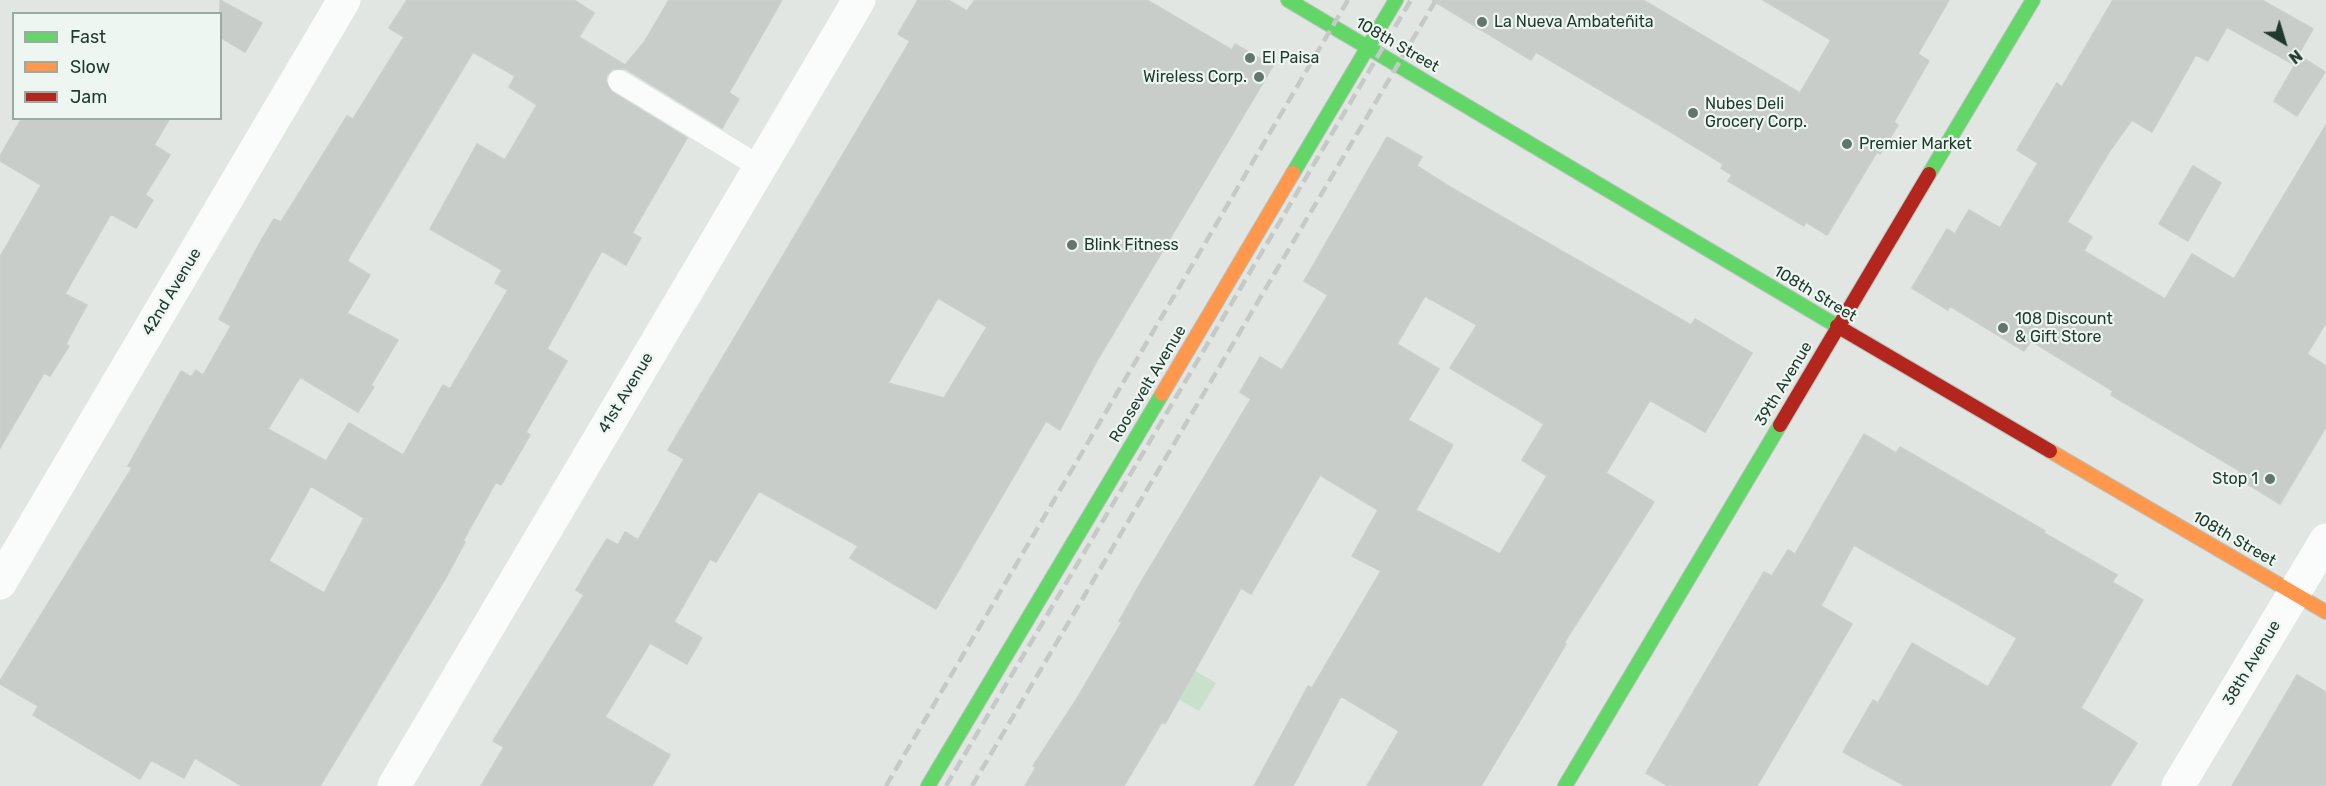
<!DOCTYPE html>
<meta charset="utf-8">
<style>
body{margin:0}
#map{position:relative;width:2326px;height:786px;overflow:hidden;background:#e1e6e3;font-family:Rubik,sans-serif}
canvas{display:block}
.legend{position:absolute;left:12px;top:12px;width:210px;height:108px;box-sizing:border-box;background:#eef6f1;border:2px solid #9baaa3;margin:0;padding:8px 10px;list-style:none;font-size:18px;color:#1f392e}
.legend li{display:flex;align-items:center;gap:12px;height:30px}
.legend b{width:30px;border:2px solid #9baaa3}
.north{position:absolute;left:2254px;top:12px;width:60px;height:60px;-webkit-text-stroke:4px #eef6f1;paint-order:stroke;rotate:142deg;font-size:16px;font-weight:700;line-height:24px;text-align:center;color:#1f392e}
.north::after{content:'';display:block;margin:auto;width:21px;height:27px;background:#1f392e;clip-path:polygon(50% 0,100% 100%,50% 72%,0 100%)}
</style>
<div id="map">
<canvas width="2326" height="786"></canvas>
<ul class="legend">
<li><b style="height:8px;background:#63d668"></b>Fast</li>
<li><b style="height:8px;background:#ff974d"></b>Slow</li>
<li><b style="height:8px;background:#b3261e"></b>Jam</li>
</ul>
<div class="north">N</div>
</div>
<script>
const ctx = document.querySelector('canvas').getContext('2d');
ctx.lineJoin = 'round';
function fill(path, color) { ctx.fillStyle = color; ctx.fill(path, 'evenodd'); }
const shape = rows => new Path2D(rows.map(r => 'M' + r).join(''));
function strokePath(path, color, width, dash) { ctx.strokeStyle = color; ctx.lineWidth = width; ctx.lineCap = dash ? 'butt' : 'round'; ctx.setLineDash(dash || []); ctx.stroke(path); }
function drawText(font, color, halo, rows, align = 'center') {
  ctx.font = font + ' Rubik,sans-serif'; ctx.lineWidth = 4.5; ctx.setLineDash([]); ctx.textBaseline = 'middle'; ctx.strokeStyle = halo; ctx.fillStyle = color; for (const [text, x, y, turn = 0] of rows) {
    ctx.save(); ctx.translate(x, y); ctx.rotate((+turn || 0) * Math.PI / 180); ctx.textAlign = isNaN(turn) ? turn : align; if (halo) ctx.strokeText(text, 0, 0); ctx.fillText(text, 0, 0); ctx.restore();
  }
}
fill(shape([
 [1120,627,1216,683,1199,711,1103,655]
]), '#c9e0cc');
const building = shape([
 [220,0,262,23,245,52,220,37,220,0],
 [407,0,574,0,594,13,579,37,625,65,645,41,669,0,782,0,729,93,739,99,722,128,626,69,613,69,607,75,606,81,612,92,687,138,632,233,641,238,626,265,602,251,547,349,567,361,526,432,530,435,501,485,496,482,463,541,465,542,448,574,320,786,242,786,195,758,184,778,151,760,140,779,33,715,38,706,0,684,0,681,132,468,128,466,181,371,191,377,196,370,203,375,231,326,219,319,258,246,274,219,281,222,347,116,353,119,404,37,389,28,407,0],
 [473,52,515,76,509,87,537,105,505,160,477,144,430,229,502,270,495,283,508,290,450,389,443,385,403,455,349,423,326,461,268,429,300,377,358,412,374,387,371,385,398,340,347,313,370,275,347,261,473,52],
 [311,486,364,518,324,593,269,561,311,486],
 [918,0,948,0,967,11,975,0,1147,0,1232,50,1235,44,1273,66,1098,359,1060,430,1046,421,936,609,850,558,858,546,759,491,716,562,710,559,674,622,702,638,687,664,650,643,605,717,670,755,652,786,481,786,504,747,493,741,584,595,576,590,593,561,607,539,618,545,625,532,638,540,684,459,668,450,910,41,898,34,918,0],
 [938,298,987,327,944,398,888,383,938,298],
 [1432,0,1643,0,1800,93,1831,40,1763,0,1949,0,1918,54,1929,61,1894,122,1898,125,1880,154,1877,152,1827,235,1806,222,1804,226,1728,181,1732,175,1721,168,1723,164,1661,126,1536,52,1531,60,1432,0],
 [2113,0,2262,0,2313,29,2293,64,2227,27,2208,61,2196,55,2152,132,2132,120,2109,152,2067,222,2092,237,2084,251,2165,299,2192,254,2234,279,2326,125,2326,323,2307,354,2326,366,2326,427,2280,504,2236,477,2240,471,2111,395,2113,391,2031,341,2024,351,1950,306,1948,310,1912,288,1947,229,1955,234,1969,210,2000,228,2038,163,2017,150,2057,83,2062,87,2113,0],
 [2300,56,2325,72,2297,116,2274,101,2300,56],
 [22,118,170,118,154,145,170,155,145,195,153,200,136,228,111,214,65,294,87,305,66,344,69,346,50,376,44,373,0,448,0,257,41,185,0,161,0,156,22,118],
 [1387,137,1422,157,1417,166,1450,187,1691,325,1695,319,1752,353,1705,432,1650,400,1606,473,1654,502,1564,643,1566,644,1481,786,1367,786,1399,731,1341,696,1293,786,1254,786,1308,686,1312,688,1381,571,1352,556,1378,510,1320,475,1251,594,1241,588,1165,724,1162,722,1124,786,1025,786,1036,767,1033,766,1076,700,1122,622,1119,621,1137,589,1251,399,1240,392,1260,357,1282,370,1328,295,1304,281,1387,137],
 [1425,296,1477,325,1450,368,1544,424,1522,460,1547,476,1500,554,1416,510,1453,445,1408,420,1439,369,1397,344,1425,296],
 [2193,166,2221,183,2188,241,2159,224,2193,166],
 [1864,434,1896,453,1900,447,2045,531,2044,533,2117,575,2112,582,2143,600,2081,708,2137,743,2110,786,1905,786,1843,752,1873,700,1878,703,1912,643,1988,687,2017,638,1854,545,1821,606,1852,624,1757,786,1668,786,1646,773,1764,572,1772,576,1788,550,1795,554,1864,434],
 [2297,675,2326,692,2326,786,2232,786,2297,675]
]);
fill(building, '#c8cdca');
strokePath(building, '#c9cfcc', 1.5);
const fast = shape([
 [1288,0,1837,326],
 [1293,173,1396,0],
 [1929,174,2033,0],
 [928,786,1162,394],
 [1565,786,1780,425]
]);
const slow = shape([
 [1162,394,1293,173],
 [2050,451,2326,612]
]);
const jam = shape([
 [1837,326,2050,451],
 [1780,425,1929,174]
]);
strokePath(fast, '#bac3be', 16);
strokePath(slow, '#bac3be', 16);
strokePath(jam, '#bac3be', 16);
strokePath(shape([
 [619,81,760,167]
]), '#fafbfb', 22);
strokePath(shape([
 [0,583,344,0],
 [394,786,859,0],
 [2178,786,2326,540]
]), '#fafbfb', 33);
strokePath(fast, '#63d668', 14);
strokePath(slow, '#ff974d', 14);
strokePath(jam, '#b3261e', 14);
strokePath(shape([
 [886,786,1348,0],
 [946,786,1411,0],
 [972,786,1436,0]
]), '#c6c9c8', 4.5, [12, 6]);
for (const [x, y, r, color] of [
 [1482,22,6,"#63766d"],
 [1250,58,6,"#63766d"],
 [1259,77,6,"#63766d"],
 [1693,113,6,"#63766d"],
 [1847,144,6,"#63766d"],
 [1072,245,6,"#63766d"],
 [2003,328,6,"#63766d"],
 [2270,479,6,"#63766d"]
]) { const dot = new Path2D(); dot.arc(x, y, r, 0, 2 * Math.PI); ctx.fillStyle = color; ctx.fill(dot); strokePath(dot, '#eef6f1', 2); }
drawText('16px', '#1f392e', '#eef6f1', [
 ["La Nueva Ambateñita",1494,22],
 ["El Paisa",1262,58],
 ["Wireless Corp.",1247,77,"right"],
 ["Nubes Deli",1705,104],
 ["Grocery Corp.",1705,122],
 ["Premier Market",1859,144],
 ["Blink Fitness",1084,245],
 ["108 Discount",2015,319],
 ["& Gift Store",2015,337],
 ["Stop 1",2258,479,"right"]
], 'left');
drawText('16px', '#1f392e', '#eef6f1', [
 ["108th Street",1397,45,30],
 ["42nd Avenue",172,292,-59],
 ["108th Street",1815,294,31],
 ["Roosevelt Avenue",1148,384,-59],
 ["39th Avenue",1784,384,-59],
 ["41st Avenue",626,393,-59],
 ["108th Street",2234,539,30],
 ["38th Avenue",2252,663,-59]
]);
</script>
